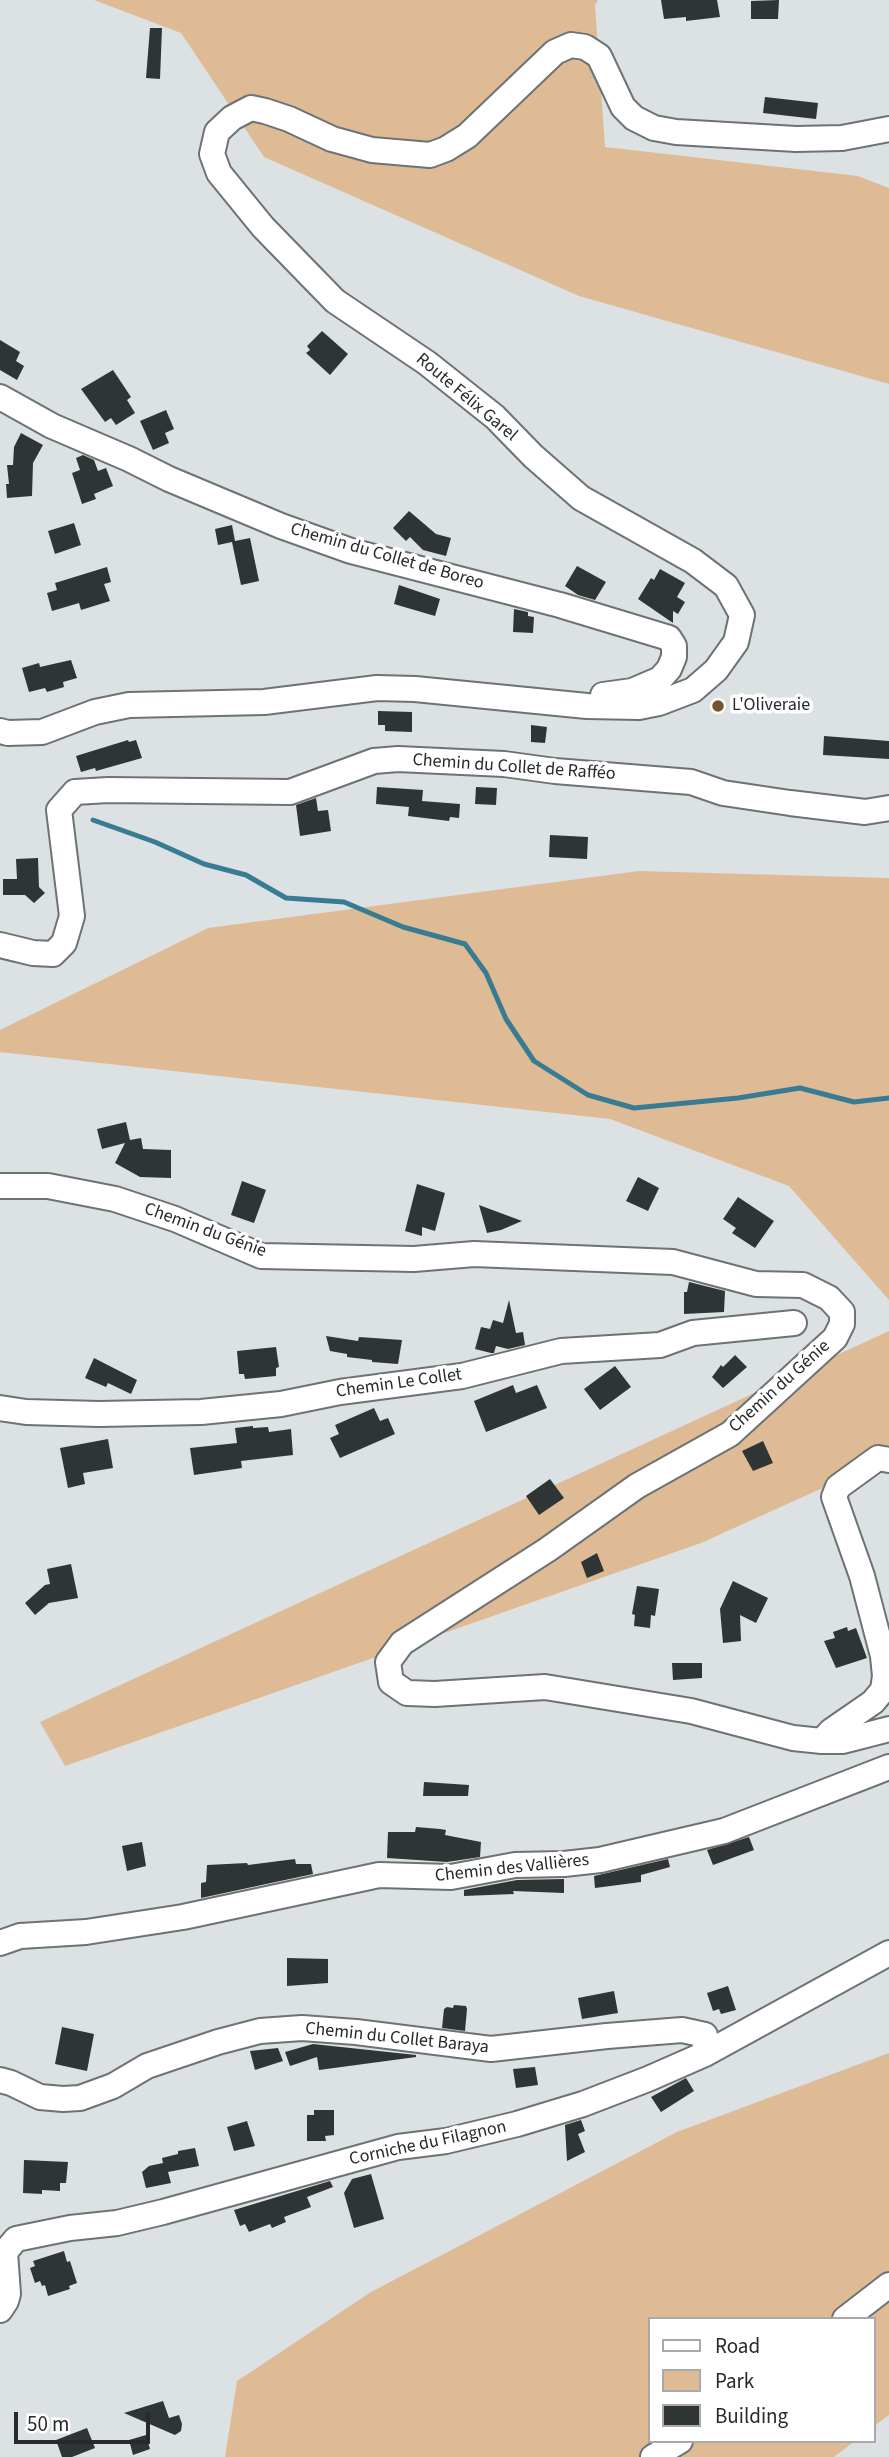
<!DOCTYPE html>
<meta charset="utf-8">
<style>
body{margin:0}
#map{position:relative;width:889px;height:2457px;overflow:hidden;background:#dce1e4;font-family:"Source Sans 3",sans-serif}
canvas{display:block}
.legend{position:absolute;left:648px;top:2317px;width:228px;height:126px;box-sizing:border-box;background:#fff;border:2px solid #a9a9aa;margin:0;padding:9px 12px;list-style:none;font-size:21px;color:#27292a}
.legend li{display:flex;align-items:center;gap:14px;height:35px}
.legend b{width:35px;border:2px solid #a9a9aa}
.scale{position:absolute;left:14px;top:2412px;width:136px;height:32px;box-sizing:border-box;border:4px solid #27292a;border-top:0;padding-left:9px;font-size:21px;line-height:24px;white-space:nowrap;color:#27292a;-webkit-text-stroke:5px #fff;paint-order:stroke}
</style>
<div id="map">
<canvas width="889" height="2457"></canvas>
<ul class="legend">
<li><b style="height:9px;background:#fff"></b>Road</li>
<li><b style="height:19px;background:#dfbb95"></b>Park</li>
<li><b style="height:19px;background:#2f3435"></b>Building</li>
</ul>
<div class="scale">50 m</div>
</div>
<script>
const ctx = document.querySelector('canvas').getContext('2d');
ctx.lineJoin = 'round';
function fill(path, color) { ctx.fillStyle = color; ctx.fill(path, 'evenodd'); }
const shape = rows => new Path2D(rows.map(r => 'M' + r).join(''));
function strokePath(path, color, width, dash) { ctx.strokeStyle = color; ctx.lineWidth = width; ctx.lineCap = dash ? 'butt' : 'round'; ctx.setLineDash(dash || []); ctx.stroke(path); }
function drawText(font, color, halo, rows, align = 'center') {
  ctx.font = font + ' "Source Sans 3",sans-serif'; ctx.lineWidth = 7; ctx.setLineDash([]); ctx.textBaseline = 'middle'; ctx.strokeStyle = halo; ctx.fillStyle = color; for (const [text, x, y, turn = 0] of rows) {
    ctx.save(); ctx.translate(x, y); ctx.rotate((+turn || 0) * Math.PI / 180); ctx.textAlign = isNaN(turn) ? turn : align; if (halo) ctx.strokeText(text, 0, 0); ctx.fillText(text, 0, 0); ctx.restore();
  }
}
fill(shape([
 [94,0,598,0,595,5,605,147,858,176,889,188,889,384,579,296,264,157,181,33],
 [639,871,889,878,889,1300,789,1186,610,1119,0,1052,0,1030,208,928],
 [889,1331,889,1458,701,1543,65,1766,40,1722],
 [889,2053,889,2415,873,2427,873,2319,649,2319,649,2441,855,2441,834,2457,225,2457,237,2381,371,2292,677,2132]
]), '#dfbb95');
strokePath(shape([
 [93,820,155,842,204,864,246,875,286,898,344,902,403,927,465,944,486,973,506,1019,534,1061,588,1095,634,1108,738,1098,800,1088,854,1102,889,1098]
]), '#377c93', 5);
fill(shape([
 [661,0,717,0,720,17,686,21,686,17,664,19],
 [779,0,778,19,751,19,751,1],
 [150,28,162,28,160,79,146,78],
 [765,97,818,103,816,119,763,113],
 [322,331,348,354,330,375,306,353,310,350,307,346],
 [0,340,20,352,16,361,24,366,17,380,0,370],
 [113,370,131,397,127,400,135,413,116,425,111,418,105,422,81,389],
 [166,410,174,429,165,433,169,443,153,450,140,421],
 [21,433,43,445,33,463,32,496,7,498,6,484,9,484,7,465,13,465,14,447],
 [83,455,94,460,98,471,106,468,113,486,94,494,96,499,82,504,72,473,80,470,76,458],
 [409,511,436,534,451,538,446,556,423,550,410,537,406,541,393,528],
 [74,523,81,545,55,554,48,531],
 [232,525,235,541,250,538,259,581,241,585,232,542,218,545,215,529],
 [577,566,606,582,595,600,578,595,565,586],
 [107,567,111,582,104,584,110,601,81,610,79,603,52,611,47,593,57,590,55,583],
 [660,569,685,583,677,597,685,602,678,614,673,611,673,623,638,599,651,578,654,580],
 [399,585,440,599,435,616,394,604],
 [514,609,528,612,528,616,534,617,533,633,513,632],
 [71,660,77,678,63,682,64,687,47,692,45,688,29,692,22,668,39,663,40,667],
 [378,711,412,712,412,732,385,731,385,725,378,725],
 [531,725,547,727,545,743,531,742],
 [824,736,889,741,889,759,823,755],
 [128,740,129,742,136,740,142,758,96,771,95,768,81,772,76,756],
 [377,787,423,790,422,801,460,804,459,818,450,817,449,821,408,816,409,807,376,804],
 [476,787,497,788,496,805,475,804],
 [316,798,318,811,328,810,331,831,300,836,296,805],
 [550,835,588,837,587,859,549,857],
 [38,858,39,887,45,893,34,903,25,895,3,895,3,879,17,879,16,859],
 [126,1122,130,1140,141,1138,143,1149,171,1150,171,1178,140,1177,115,1163,125,1143,102,1149,97,1129],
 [638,1177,659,1188,648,1211,626,1201],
 [242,1181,266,1190,254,1223,231,1215],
 [417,1184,445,1193,435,1231,422,1227,422,1236,405,1231],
 [738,1197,774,1221,755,1248,732,1233,736,1228,723,1219],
 [479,1205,522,1221,501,1230,487,1233],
 [689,1282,725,1291,724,1312,684,1314,684,1292,687,1292],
 [509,1300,516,1333,523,1332,525,1345,508,1349,496,1346,494,1353,491,1353,475,1349,481,1327,490,1329,493,1320,503,1323],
 [326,1336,358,1341,359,1337,402,1340,398,1364,372,1362,372,1360,347,1357,347,1354,330,1351],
 [276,1347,279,1367,276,1368,276,1376,245,1379,244,1374,239,1374,237,1351],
 [735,1355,747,1367,723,1388,712,1377,721,1365,723,1367],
 [94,1358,137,1380,131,1394,108,1383,106,1387,85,1378],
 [615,1366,631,1387,600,1410,584,1389],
 [513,1385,516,1393,537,1385,547,1408,486,1432,474,1401],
 [374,1408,380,1421,388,1418,395,1434,340,1458,330,1438,339,1434,335,1425],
 [253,1426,253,1428,268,1427,269,1432,291,1429,293,1455,241,1461,242,1468,194,1475,190,1448,237,1443,235,1428],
 [108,1439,113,1468,83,1473,85,1484,68,1488,60,1448],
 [763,1441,773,1463,753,1471,742,1451],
 [550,1479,564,1498,539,1515,526,1496],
 [597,1553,604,1571,587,1578,581,1562],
 [71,1564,78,1598,49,1603,35,1615,25,1603,45,1585,50,1584,47,1569],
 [733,1581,768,1598,756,1623,740,1615,741,1641,723,1643,720,1609],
 [637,1586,659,1589,655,1616,651,1615,650,1628,634,1626,635,1615,632,1614],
 [847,1627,848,1631,856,1628,867,1658,836,1668,824,1641,835,1638,833,1632],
 [672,1663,702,1663,702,1678,673,1680],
 [424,1782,469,1785,468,1796,423,1796],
 [416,1827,440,1829,446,1830,445,1835,481,1842,480,1857,447,1862,387,1858,388,1832,415,1832],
 [749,1837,754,1850,713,1865,707,1850],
 [142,1842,146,1866,127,1871,122,1846],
 [295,1859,296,1864,311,1864,313,1874,201,1898,201,1883,206,1882,207,1865,247,1863,248,1865],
 [668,1859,670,1867,641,1875,641,1882,595,1888,594,1876],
 [564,1879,564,1893,513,1891,514,1894,464,1896,464,1890,517,1880],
 [287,1958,328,1959,328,1983,287,1986],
 [728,1986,736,2010,721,2014,719,2009,713,2011,707,1993],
 [614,1991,618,2013,582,2019,578,1998],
 [454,2005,466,2006,467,2009,465,2031,442,2028,444,2009,447,2007,453,2008],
 [62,2027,94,2034,87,2071,55,2064],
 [313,2044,416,2055,416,2057,319,2070,317,2057,290,2066,285,2052],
 [278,2048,283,2061,255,2070,250,2051],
 [535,2067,538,2085,516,2088,513,2069],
 [686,2078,694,2091,661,2112,651,2097],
 [314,2110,334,2110,334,2135,325,2136,326,2141,307,2141,307,2115,314,2115],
 [581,2120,585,2131,578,2134,585,2152,567,2161,565,2125],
 [247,2121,255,2146,234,2151,227,2127],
 [195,2148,199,2166,168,2172,171,2183,146,2188,142,2172,149,2166,163,2163,162,2158,178,2154,178,2151],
 [24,2160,68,2162,66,2183,60,2183,60,2191,42,2190,42,2194,23,2193],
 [371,2174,384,2219,354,2228,344,2193,352,2179],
 [330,2181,333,2187,307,2197,311,2207,284,2217,286,2222,272,2228,270,2224,249,2232,245,2224,240,2226,234,2210],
 [64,2251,67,2262,70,2261,77,2283,69,2286,70,2289,48,2296,45,2285,42,2286,40,2281,35,2283,30,2268,35,2266,33,2261],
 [163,2401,169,2418,179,2415,182,2424,181,2431,175,2435,124,2413],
 [87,2428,95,2448,72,2457,62,2457,56,2440],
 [146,2435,150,2449,133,2455,129,2440]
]), '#2f3435');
const minor = shape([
 [0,397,52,426,129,459,169,479,281,526,351,551,560,605,669,638,674,646,674,657,669,669,660,679,632,691,603,695],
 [0,731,8,733,42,732,95,712,129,705,264,702,377,688,415,689,587,706,639,707,659,703,693,690,716,670,736,642,742,615,726,586,693,561,581,498,533,456,495,417,427,363,335,301,263,227,219,173,212,154,217,132,232,118,251,108,265,111,289,119,332,139,372,150,430,155,446,149,467,136,555,52,571,45,585,47,599,56,623,107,634,118,654,128,676,132,796,139,842,138,889,129],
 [0,945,33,953,53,954,64,943,72,916,59,810,75,792,108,790,290,792,374,761,398,759,504,764,555,771,691,782,723,793,790,803,865,812,889,808],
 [0,1186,48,1186,115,1199,175,1219,261,1256,414,1259,474,1254,673,1262,756,1284,803,1285,829,1298,842,1312,842,1324,835,1338,730,1434,637,1486,547,1550,402,1643,388,1662,391,1682,407,1693,435,1694,545,1687,691,1711,793,1738,822,1741,843,1741,889,1729],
 [0,1408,26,1412,99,1414,201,1412,281,1404,340,1392,462,1376,561,1351,660,1345,693,1333,794,1323],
 [822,1741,831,1731,873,1702,883,1690,885,1676,883,1656,862,1576,834,1497,838,1487,878,1458,889,1460],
 [0,1943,20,1936,86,1932,183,1917,379,1875,451,1877,515,1865,564,1864,600,1860,724,1831,889,1767],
 [0,2080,11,2083,40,2097,63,2099,80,2098,113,2086,147,2066,218,2042,260,2031,302,2028,356,2032,491,2049,607,2036,682,2030,705,2035,705,2054],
 [0,2310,6,2301,8,2294,5,2252,16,2239,70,2228,117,2223,163,2212,398,2147,446,2141,517,2124,583,2104,648,2079,705,2054,889,1953],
 [845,2319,889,2285],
 [653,2457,680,2441]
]);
strokePath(minor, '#6d7274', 28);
strokePath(minor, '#fff', 24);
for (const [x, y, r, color] of [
 [718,706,7,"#75532b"]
]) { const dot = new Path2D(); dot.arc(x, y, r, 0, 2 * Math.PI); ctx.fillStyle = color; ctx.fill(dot); strokePath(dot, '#fff', 2.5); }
drawText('18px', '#27292a', '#fff', [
 ["Route Félix Garel",466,398,40],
 ["Chemin du Collet de Boreo",387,557,16],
 ["Chemin du Collet de Rafféo",514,768,4],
 ["Chemin du Génie",205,1231,20],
 ["Chemin Le Collet",399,1384,-8],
 ["Chemin du Génie",780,1387,-42],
 ["Chemin des Vallières",512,1869,-6],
 ["Chemin du Collet Baraya",397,2039,6],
 ["Corniche du Filagnon",428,2144,-12]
]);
drawText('18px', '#27292a', '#fff', [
 ["L'Oliveraie",732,706]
], 'left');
</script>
